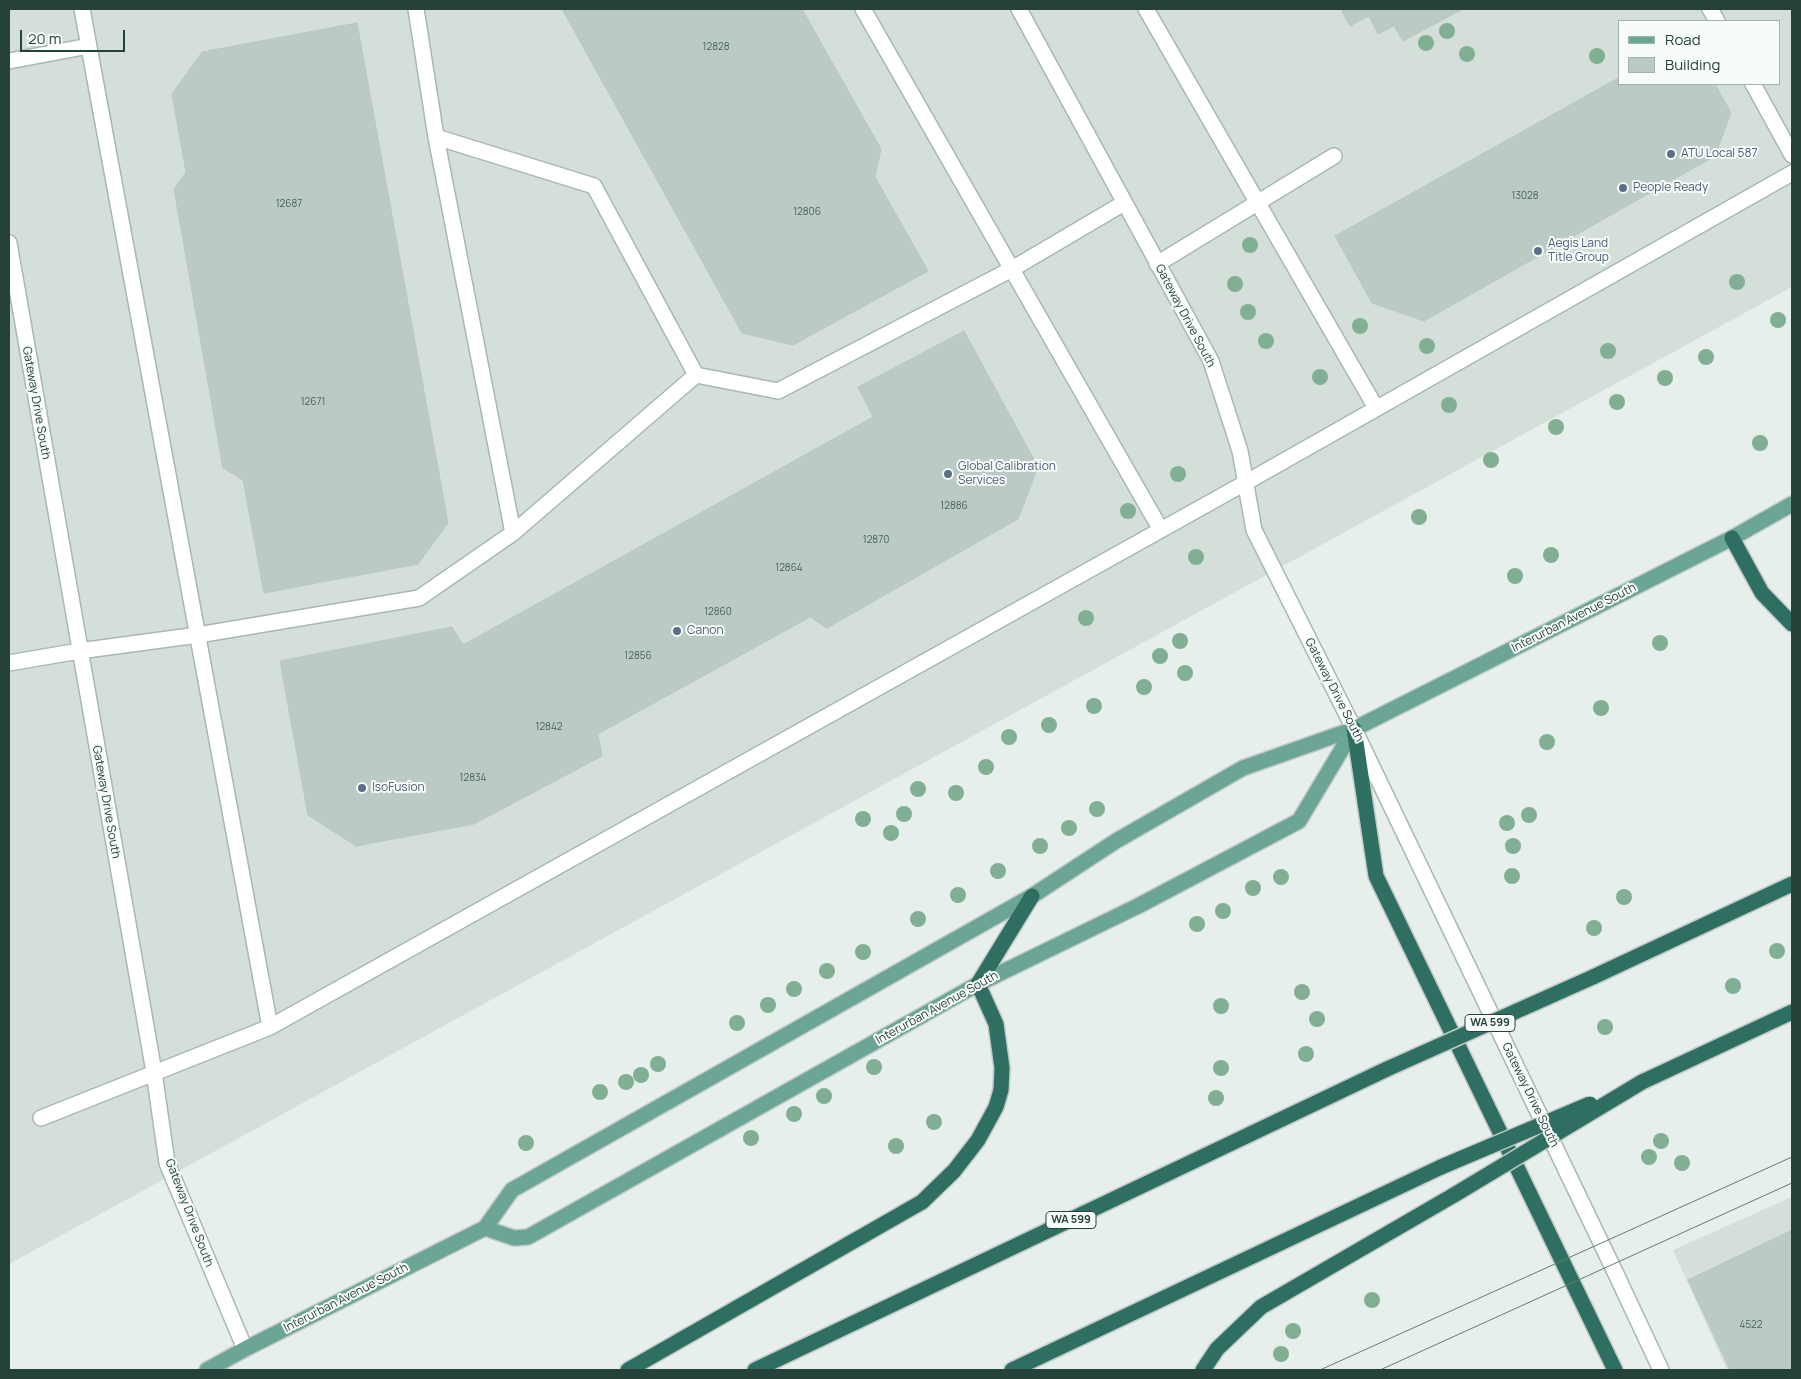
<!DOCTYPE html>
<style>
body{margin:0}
#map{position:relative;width:1801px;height:1379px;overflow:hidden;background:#e6efeb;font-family:Manrope,sans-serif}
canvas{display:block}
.frame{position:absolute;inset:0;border:10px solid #24423a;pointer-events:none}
.legend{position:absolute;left:1618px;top:20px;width:162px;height:65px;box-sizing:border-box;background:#f7fbf9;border:1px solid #a3b1ad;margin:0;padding:6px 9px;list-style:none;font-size:15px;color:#24423a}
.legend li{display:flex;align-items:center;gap:10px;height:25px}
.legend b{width:25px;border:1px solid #a3b1ad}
.scale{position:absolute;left:20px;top:30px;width:105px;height:22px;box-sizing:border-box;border:2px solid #24423a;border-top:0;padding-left:6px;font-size:15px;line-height:18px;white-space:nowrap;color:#24423a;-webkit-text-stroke:4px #f7fbf9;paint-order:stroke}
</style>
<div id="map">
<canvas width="1801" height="1379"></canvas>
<div class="frame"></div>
<ul class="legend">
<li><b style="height:6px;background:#6aa596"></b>Road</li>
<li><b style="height:14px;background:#bbcac4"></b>Building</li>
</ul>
<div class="scale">20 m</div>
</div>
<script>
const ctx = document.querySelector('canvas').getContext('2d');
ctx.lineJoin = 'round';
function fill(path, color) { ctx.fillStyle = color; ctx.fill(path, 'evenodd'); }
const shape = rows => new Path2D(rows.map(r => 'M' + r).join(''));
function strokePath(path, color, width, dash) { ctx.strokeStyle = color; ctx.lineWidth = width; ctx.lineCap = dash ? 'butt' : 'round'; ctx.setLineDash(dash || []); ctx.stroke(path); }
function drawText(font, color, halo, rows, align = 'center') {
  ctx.font = font + ' Manrope,sans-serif'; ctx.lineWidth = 4; ctx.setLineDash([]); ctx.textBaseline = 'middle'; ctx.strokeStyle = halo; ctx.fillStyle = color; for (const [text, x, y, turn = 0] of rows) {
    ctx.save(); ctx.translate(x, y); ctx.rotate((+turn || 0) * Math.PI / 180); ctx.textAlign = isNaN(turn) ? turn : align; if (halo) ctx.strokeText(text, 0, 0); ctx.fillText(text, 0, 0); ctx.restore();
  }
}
fill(shape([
 [9,9,1792,9,1792,287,9,1264],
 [1620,21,1780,21,1780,84,1620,84],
 [1792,1197,1792,1370,1727,1370,1673,1250]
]), '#d4dfda');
const building = shape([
 [562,9,802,9,881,149,875,177,928,271,793,345,742,333,562,9],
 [1341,9,1463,9,1403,41,1394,26,1378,34,1369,16,1350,26,1341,9],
 [357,23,448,523,418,564,264,593,243,480,223,468,174,189,186,172,172,94,202,52,357,23],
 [1620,77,1620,84,1715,84,1731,113,1715,156,1424,321,1372,303,1335,236,1620,77],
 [964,331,1038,467,1018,519,827,628,810,617,598,734,602,756,474,824,356,846,308,815,280,661,452,627,463,645,873,417,858,387,964,331],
 [1792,1230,1792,1370,1730,1370,1688,1280,1792,1230]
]);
fill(building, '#bbcac4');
strokePath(building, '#b8c9c2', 1);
const minor = shape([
 [82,9,270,1027],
 [416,9,436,137,594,186,696,375,778,391,1012,269,1124,203],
 [863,9,1161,530],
 [1019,9,1211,361,1240,451,1254,530,1354,729,1616,1274,1661,1370],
 [1146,9,1376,408],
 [1710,9,1717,21],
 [9,61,89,46],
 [1753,84,1792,155],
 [436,137,513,533],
 [9,243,154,1072,167,1163,245,1349],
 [1157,264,1334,156],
 [9,663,79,651,198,635,419,598,513,533,696,375],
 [41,1118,270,1027,1245,483,1792,173]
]);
const major = shape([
 [485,1228,514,1238,528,1237,978,984,1138,906,1299,821,1354,729],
 [207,1370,245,1349,485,1228,512,1190,1032,896,1116,841,1243,768,1354,729,1732,538,1792,504]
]);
const highway = shape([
 [1732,538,1762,593,1792,624],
 [1354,729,1376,876,1615,1370],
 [1593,977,1792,884],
 [1642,1082,1792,1012],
 [628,1370,922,1202,954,1171,978,1140,996,1107,1001,1090,1002,1068,996,1024,978,984,1032,896],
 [755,1370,1387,1069],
 [1012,1370,1441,1167],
 [1203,1370,1217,1349,1261,1307,1454,1195]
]);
strokePath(minor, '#a8b8b2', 18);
strokePath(major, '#c2cac8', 18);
strokePath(highway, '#c2cac8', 18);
strokePath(minor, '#fff', 15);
strokePath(major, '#6aa596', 15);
strokePath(highway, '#2f6f62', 15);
strokePath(shape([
 [1320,1370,1792,1157],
 [1380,1370,1792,1183]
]), '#5f7d75', 1);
const highwayBridge = shape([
 [1387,1069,1593,977],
 [1441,1167,1590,1104],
 [1454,1195,1642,1082]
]);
strokePath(highwayBridge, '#c2cac8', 18, []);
strokePath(highwayBridge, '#2f6f62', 15);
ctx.fillStyle = '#80af93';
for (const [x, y] of [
 [1447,31],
 [1426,43],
 [1467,54],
 [1597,56],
 [1250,245],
 [1737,282],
 [1235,284],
 [1248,312],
 [1778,320],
 [1360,326],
 [1266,341],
 [1427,346],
 [1608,351],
 [1706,357],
 [1320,377],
 [1665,378],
 [1617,402],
 [1449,405],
 [1556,427],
 [1760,443],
 [1491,460],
 [1178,474],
 [1128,511],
 [1419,517],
 [1551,555],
 [1196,557],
 [1515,576],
 [1086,618],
 [1180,641],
 [1660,643],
 [1160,656],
 [1185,673],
 [1144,687],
 [1094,706],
 [1601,708],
 [1049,725],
 [1009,737],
 [1547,742],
 [986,767],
 [918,789],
 [956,793],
 [1097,809],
 [904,814],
 [1529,815],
 [863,819],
 [1507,823],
 [1069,828],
 [891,833],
 [1040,846],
 [1513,846],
 [998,871],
 [1512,876],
 [1281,877],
 [1253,888],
 [958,895],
 [1624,897],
 [1223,911],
 [918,919],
 [1197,924],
 [1594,928],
 [1777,951],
 [863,952],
 [827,971],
 [1733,986],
 [794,989],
 [1302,992],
 [768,1005],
 [1221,1006],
 [1317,1019],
 [737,1023],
 [1605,1027],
 [1306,1054],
 [658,1064],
 [874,1067],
 [1221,1068],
 [641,1075],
 [626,1082],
 [600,1092],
 [824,1096],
 [1216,1098],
 [794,1114],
 [934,1122],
 [751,1138],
 [1661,1141],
 [526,1143],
 [896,1146],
 [1649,1157],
 [1682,1163],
 [1372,1300],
 [1293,1331],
 [1281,1354]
]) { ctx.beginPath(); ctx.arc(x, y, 8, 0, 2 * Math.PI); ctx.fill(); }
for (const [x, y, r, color] of [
 [1671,154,5,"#5c6f8a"],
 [1623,188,5,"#5c6f8a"],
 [1538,251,5,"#5c6f8a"],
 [948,474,5,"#5c6f8a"],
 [677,631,5,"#5c6f8a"],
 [362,788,5,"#5c6f8a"]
]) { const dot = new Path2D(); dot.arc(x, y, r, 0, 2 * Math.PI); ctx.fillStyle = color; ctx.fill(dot); strokePath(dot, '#f7fbf9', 2); }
drawText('10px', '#4a645c', null, [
 ["12828",716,47],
 ["13028",1525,196],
 ["12687",289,204],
 ["12806",807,212],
 ["12671",313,402],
 ["12886",954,506],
 ["12870",876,540],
 ["12864",789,568],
 ["12860",718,612],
 ["12856",638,656],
 ["12842",549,727],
 ["12834",473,778],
 ["4522",1751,1325]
]);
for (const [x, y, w] of [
 [1490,1023,50],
 [1071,1220,50]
]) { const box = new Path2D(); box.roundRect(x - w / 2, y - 8.5, w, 17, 4); ctx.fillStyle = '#f7fbf9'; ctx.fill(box); strokePath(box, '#24423a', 1); }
drawText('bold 11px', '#24423a', null, [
 ["WA 599",1490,1023],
 ["WA 599",1071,1220]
]);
drawText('12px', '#4e5e75', '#f7fbf9', [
 ["ATU Local 587",1681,154],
 ["People Ready",1633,188],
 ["Aegis Land",1548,244],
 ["Title Group",1548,258],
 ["Global Calibration",958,467],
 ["Services",958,481],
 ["Canon",687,631],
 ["IsoFusion",372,788]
], 'left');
drawText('12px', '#24423a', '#f7fbf9', [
 ["Gateway Drive South",1185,316,62],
 ["Gateway Drive South",36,403,80],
 ["Interurban Avenue South",1574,618,-27],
 ["Gateway Drive South",1334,690,63],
 ["Gateway Drive South",106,802,80],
 ["Interurban Avenue South",937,1008,-29],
 ["Gateway Drive South",1530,1095,64],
 ["Gateway Drive South",189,1213,69],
 ["Interurban Avenue South",346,1298,-27]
]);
</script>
